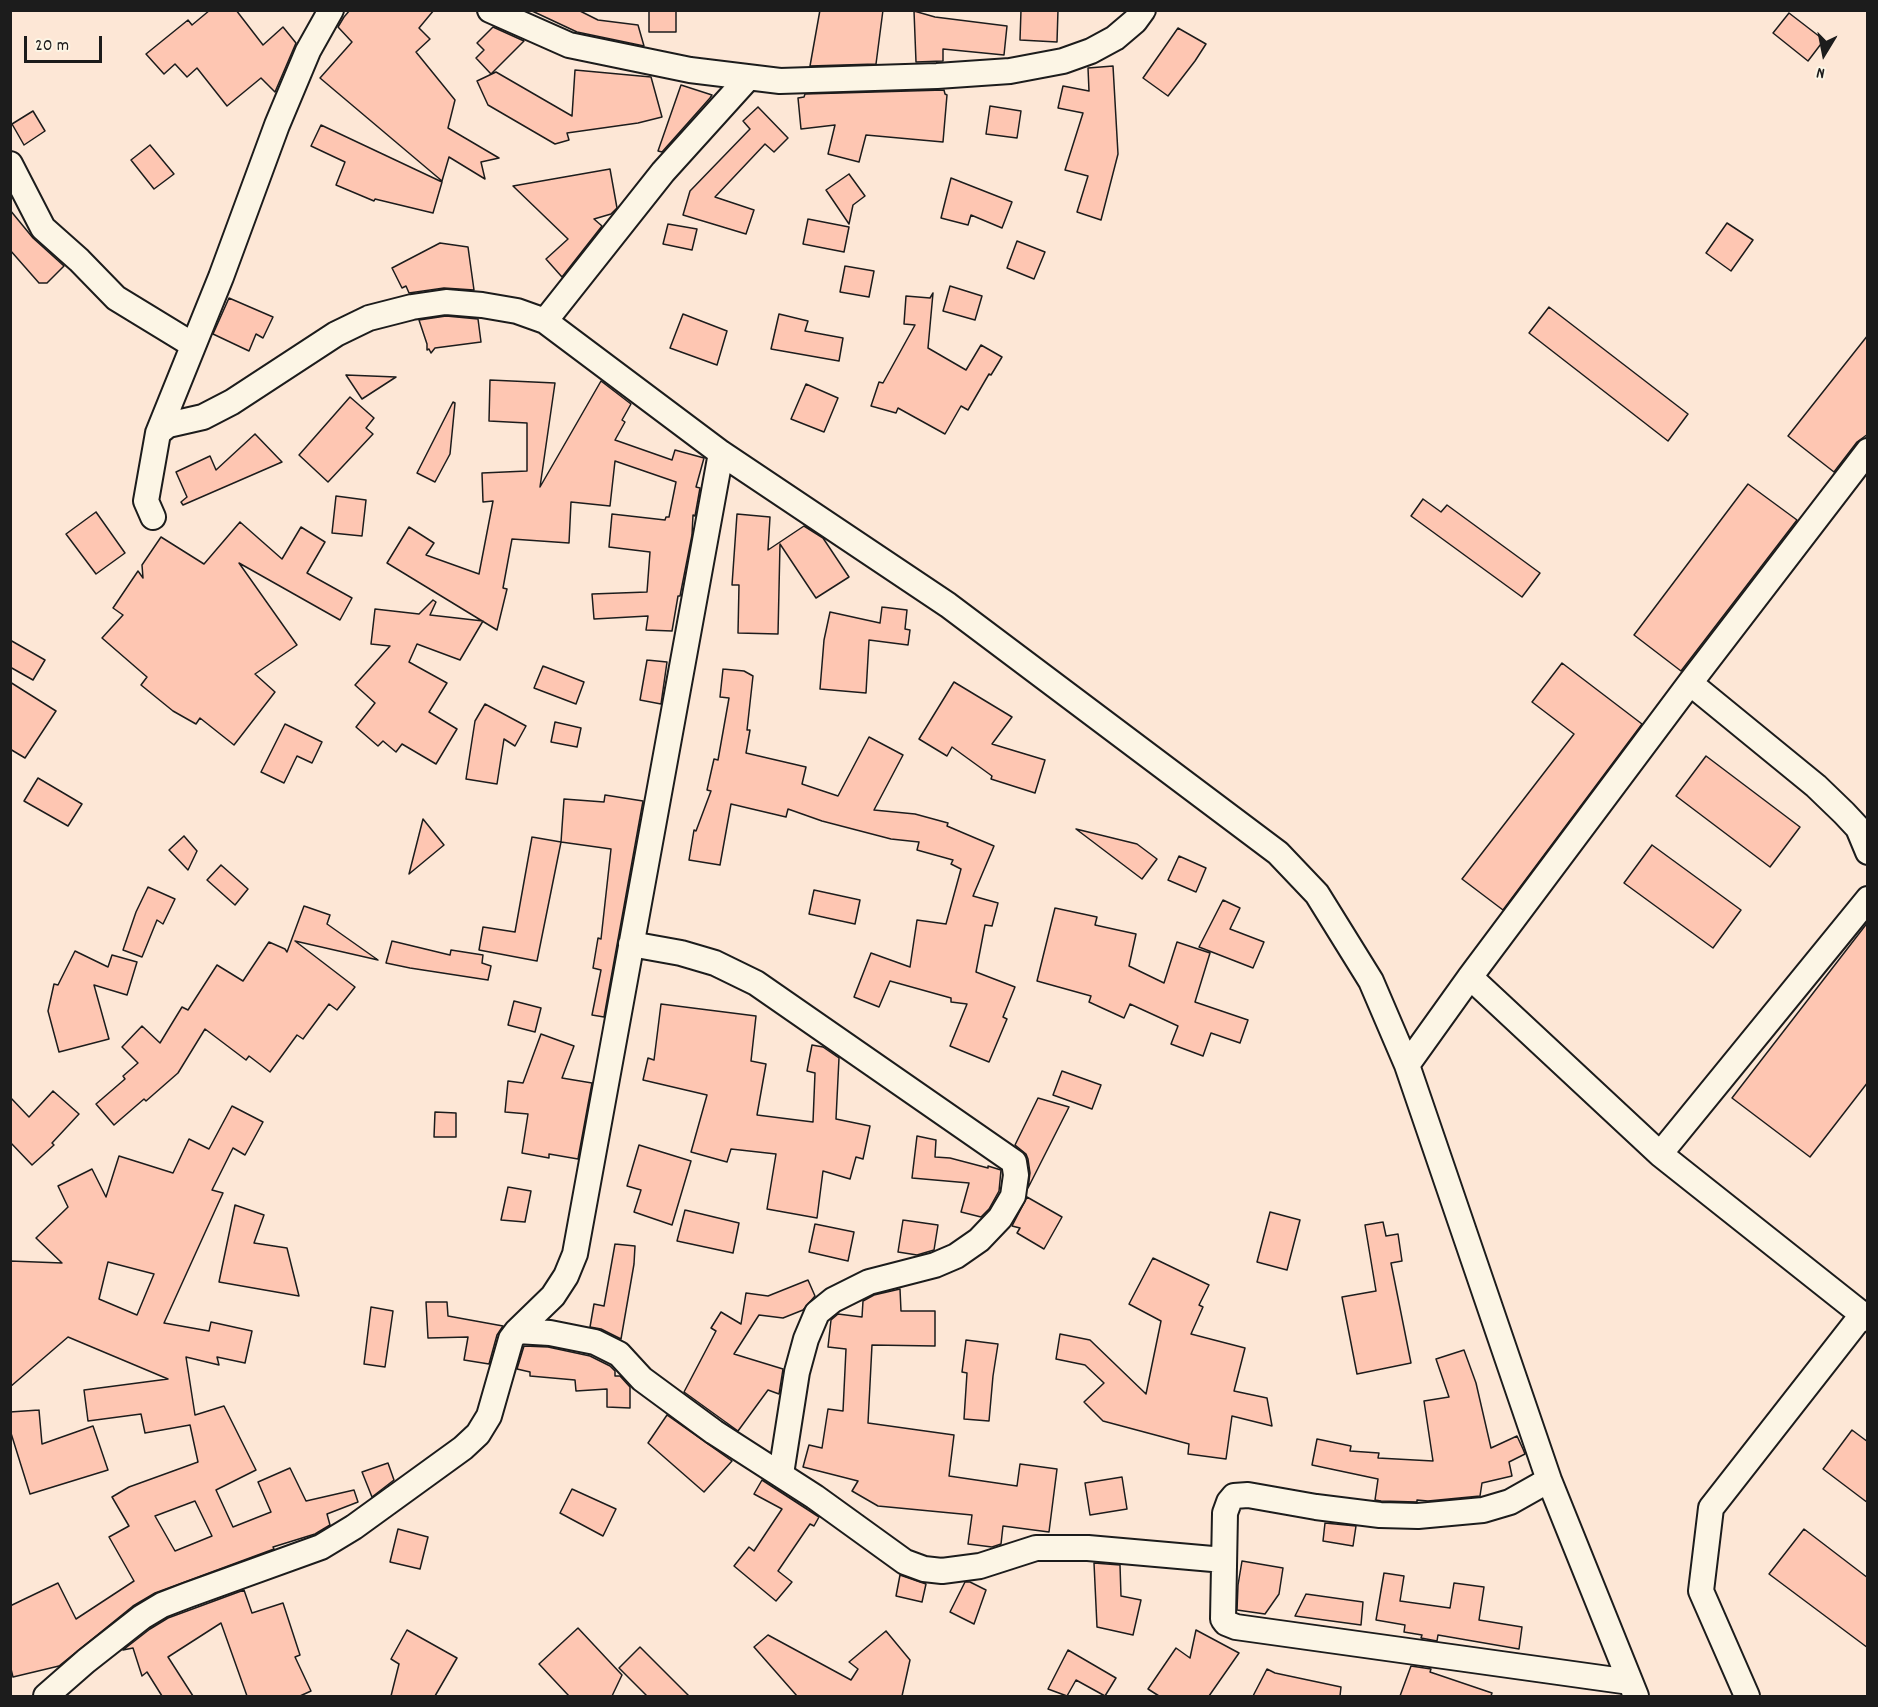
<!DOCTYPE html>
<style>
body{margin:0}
#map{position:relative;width:1878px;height:1707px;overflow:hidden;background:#fde7d6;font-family:Dekko,sans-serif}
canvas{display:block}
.frame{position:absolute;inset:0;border:12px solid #1c1c1c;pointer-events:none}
.north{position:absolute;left:1794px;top:24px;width:60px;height:60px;-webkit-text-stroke:4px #fcf5e5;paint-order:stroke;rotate:190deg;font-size:16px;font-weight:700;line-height:24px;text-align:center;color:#1c1c1c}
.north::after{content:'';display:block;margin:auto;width:21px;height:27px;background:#1c1c1c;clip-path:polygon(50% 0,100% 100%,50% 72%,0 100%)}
.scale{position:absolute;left:24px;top:36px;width:78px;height:27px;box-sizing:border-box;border:3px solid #1c1c1c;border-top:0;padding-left:8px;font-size:18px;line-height:21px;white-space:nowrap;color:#1c1c1c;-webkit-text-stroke:4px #fcf5e5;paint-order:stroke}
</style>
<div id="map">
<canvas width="1878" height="1707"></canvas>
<div class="frame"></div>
<div class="north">N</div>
<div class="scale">20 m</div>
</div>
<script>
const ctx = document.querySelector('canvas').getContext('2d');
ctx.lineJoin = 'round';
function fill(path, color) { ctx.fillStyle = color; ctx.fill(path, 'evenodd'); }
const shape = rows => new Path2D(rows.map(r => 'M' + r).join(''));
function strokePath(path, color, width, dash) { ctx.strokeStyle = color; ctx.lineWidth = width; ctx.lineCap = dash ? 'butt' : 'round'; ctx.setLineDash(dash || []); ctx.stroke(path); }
const building = shape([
 [210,10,236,10,263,45,283,27,296,43,275,92,261,78,227,106,197,68,187,77,175,64,164,74,146,54,188,20,192,25,210,10],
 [350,10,434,10,419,28,430,39,416,52,455,100,448,128,499,158,481,162,485,179,449,157,442,181,320,78,352,42,338,27,344,17,350,10],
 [530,10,578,10,598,20,638,25,644,46,577,32,530,10],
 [649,10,676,10,676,32,649,32,649,10],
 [820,10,883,10,876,64,810,66,820,10],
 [1021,10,1058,10,1057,42,1020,40,1021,10],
 [914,11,935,17,1007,26,1004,55,943,49,943,61,916,62,914,11],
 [1789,13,1824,40,1808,61,1773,33,1789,13],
 [493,27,524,41,491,74,476,58,484,50,477,43,493,27],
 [1178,28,1206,44,1195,61,1168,96,1143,78,1178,28],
 [1113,66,1118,154,1101,220,1077,212,1088,176,1065,170,1083,113,1058,108,1063,86,1089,91,1088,68,1113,66],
 [575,70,651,77,662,117,638,123,567,133,569,140,555,144,488,105,477,81,496,72,572,116,575,70],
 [681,85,712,95,710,98,662,152,658,151,681,85],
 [944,90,945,94,947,95,943,142,866,135,859,162,828,154,835,125,801,129,798,98,804,97,805,94,944,90],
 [990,106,1021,111,1017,138,986,134,990,106],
 [758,107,788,138,774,152,765,144,715,197,754,210,746,234,683,215,690,191,750,129,743,121,758,107],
 [33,111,45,131,24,145,12,124,33,111],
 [321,125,442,182,433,213,375,199,374,201,336,185,345,162,311,146,321,125],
 [150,145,174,174,154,189,131,160,150,145],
 [610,169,617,208,611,214,594,219,602,226,562,277,546,259,568,239,513,186,610,169],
 [849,174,865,196,853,205,849,224,826,190,849,174],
 [951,178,1012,202,1002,228,971,215,968,225,941,218,951,178],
 [10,210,33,238,64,266,47,283,39,283,10,250,10,210],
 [808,219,849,227,844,252,803,244,808,219],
 [1727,223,1753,240,1731,271,1706,253,1727,223],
 [668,224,697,229,692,250,663,244,668,224],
 [1017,241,1045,252,1034,279,1007,268,1017,241],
 [440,243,468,247,474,290,444,288,409,293,406,286,402,288,392,268,440,243],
 [845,266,874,271,869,297,840,292,845,266],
 [950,286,982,296,975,320,943,311,950,286],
 [933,293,928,348,966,370,981,345,1002,357,991,375,989,374,968,410,961,406,945,434,898,408,896,413,871,406,879,382,883,383,915,325,904,324,906,296,930,298,933,293],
 [229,298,273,317,263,338,256,334,249,351,213,334,229,298],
 [1549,307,1688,414,1668,441,1529,333,1549,307],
 [683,314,727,331,717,365,670,348,683,314],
 [779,314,808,321,805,331,843,338,839,361,771,349,779,314],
 [446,316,478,319,481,342,435,348,431,353,429,349,427,350,427,344,419,320,446,316],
 [1868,335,1868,434,1857,442,1834,472,1788,436,1868,335],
 [346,375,396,377,362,399,346,375],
 [490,380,555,383,540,487,601,381,631,404,622,420,625,422,615,440,672,460,675,450,704,458,696,487,700,488,695,516,693,515,692,535,680,596,678,596,672,631,646,630,648,616,594,619,592,594,647,592,650,552,609,547,612,514,665,520,666,517,669,517,676,482,615,461,610,506,571,502,569,543,512,539,503,588,507,589,497,630,387,563,409,527,434,543,426,555,479,574,493,501,483,502,482,473,527,471,527,423,489,421,490,380],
 [806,384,838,398,824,432,791,419,806,384],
 [350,397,374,418,366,428,373,434,328,482,299,455,350,397],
 [453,402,455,403,450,454,435,482,417,473,453,402],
 [255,434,282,462,183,505,181,502,187,497,176,472,210,456,216,470,255,434],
 [1748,484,1797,520,1681,671,1634,635,1748,484],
 [336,496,366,500,362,536,332,533,336,496],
 [1423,499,1441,512,1447,505,1540,573,1522,597,1411,516,1423,499],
 [96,512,125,553,96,574,66,534,96,512],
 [737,514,770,517,768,550,804,526,823,538,849,577,816,598,780,544,778,634,738,633,739,585,732,585,737,514],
 [240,522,282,559,301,527,325,542,307,573,352,598,340,620,239,563,297,645,255,674,275,692,234,745,200,718,196,724,173,711,141,685,147,677,102,638,123,615,113,608,138,571,143,578,142,565,161,537,204,564,240,522],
 [433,600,436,602,430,615,483,621,460,660,417,644,409,662,447,683,429,712,457,729,436,764,402,744,396,752,383,741,378,746,356,727,375,703,355,685,390,646,371,644,375,609,419,614,433,600],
 [882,607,907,610,905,629,910,630,908,645,869,640,866,693,820,689,824,640,830,612,880,623,882,607],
 [10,640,45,660,33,680,10,667,10,640],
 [647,660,667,662,661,704,640,700,647,660],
 [1562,663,1642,724,1503,910,1462,879,1574,734,1532,702,1562,663],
 [543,666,584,682,576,704,534,688,543,666],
 [723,669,744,671,753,676,747,730,750,730,746,753,806,767,802,784,838,796,869,737,903,755,874,810,915,814,948,823,947,826,994,846,973,896,998,903,992,926,985,925,976,972,1015,987,1003,1017,1007,1019,989,1062,950,1046,967,1004,951,1002,951,998,890,981,879,1007,854,997,871,953,910,967,917,920,946,924,961,869,951,864,953,860,917,850,919,842,891,839,822,821,788,809,786,817,731,804,720,865,689,860,694,830,696,831,711,791,707,790,714,759,718,760,729,698,720,697,723,669],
 [10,682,56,711,25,758,10,749,10,682],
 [954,682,1012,717,992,744,1045,760,1035,793,991,779,992,776,952,747,947,756,919,739,954,682],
 [485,704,526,726,515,746,504,739,497,784,466,779,475,721,485,704],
 [555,722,581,728,577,747,551,742,555,722],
 [285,724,322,742,312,763,297,756,284,783,261,772,285,724],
 [1706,756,1800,827,1770,867,1676,796,1706,756],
 [38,778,82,804,68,826,24,801,38,778],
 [605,795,643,801,604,1017,592,1015,601,970,593,968,598,938,601,939,611,849,561,842,564,799,604,802,605,795],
 [423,819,444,845,409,874,423,819],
 [1076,829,1137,844,1157,859,1142,879,1076,829],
 [184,836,197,851,188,870,169,850,184,836],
 [532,837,561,842,537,961,479,950,483,927,515,932,532,837],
 [1652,845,1741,910,1713,948,1624,883,1652,845],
 [1179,856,1206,868,1196,892,1168,880,1179,856],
 [221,865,248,889,235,905,207,880,221,865],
 [148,887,175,899,163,924,157,920,142,957,123,950,136,912,148,887],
 [814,890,860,900,855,924,809,914,814,890],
 [1223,900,1240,908,1230,929,1264,942,1253,968,1199,947,1223,900],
 [304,906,330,915,327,924,378,960,295,941,355,987,337,1010,329,1004,303,1039,297,1035,270,1072,249,1056,246,1060,205,1029,178,1073,146,1101,144,1099,114,1125,96,1104,125,1079,123,1076,138,1063,122,1047,142,1026,160,1043,182,1007,188,1010,217,965,243,981,269,942,285,949,287,952,304,906],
 [1055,908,1097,917,1095,925,1136,934,1129,966,1164,983,1177,942,1210,953,1195,1002,1248,1020,1240,1043,1211,1033,1203,1056,1171,1044,1178,1026,1130,1004,1124,1018,1089,1002,1091,996,1037,981,1055,908],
 [1868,922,1868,1082,1810,1157,1732,1098,1868,922],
 [392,941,450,955,451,950,483,955,482,963,491,966,488,980,410,968,386,963,392,941],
 [75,951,108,967,112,955,137,962,127,995,94,985,109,1039,59,1052,48,1011,54,984,58,985,75,951],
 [514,1001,541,1008,535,1032,508,1025,514,1001],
 [661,1004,756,1016,751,1061,766,1064,757,1115,813,1122,815,1073,807,1071,812,1045,823,1047,839,1058,836,1119,870,1126,863,1159,856,1157,850,1179,823,1171,817,1218,767,1209,776,1154,731,1149,727,1162,691,1152,707,1095,643,1080,648,1058,654,1060,661,1004],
 [541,1034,574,1046,562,1078,592,1083,578,1159,549,1154,549,1158,522,1153,528,1114,505,1112,508,1081,523,1083,541,1034],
 [1062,1071,1101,1085,1092,1109,1053,1095,1062,1071],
 [53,1091,79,1114,52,1143,54,1145,32,1165,10,1142,10,1097,29,1117,53,1091],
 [1038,1098,1069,1107,1028,1188,1030,1173,1028,1159,1026,1154,1015,1145,1038,1098],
 [232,1106,263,1122,245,1155,233,1148,212,1190,223,1193,164,1323,209,1331,211,1322,252,1331,245,1363,217,1357,219,1365,186,1357,195,1415,224,1406,256,1470,216,1490,233,1527,271,1512,258,1482,290,1468,306,1501,354,1490,358,1502,327,1514,330,1525,315,1534,273,1547,274,1549,155,1593,133,1606,59,1666,13,1677,10,1665,10,1606,58,1583,76,1619,134,1581,109,1537,129,1526,112,1497,129,1487,198,1462,190,1425,145,1433,141,1414,88,1421,84,1390,168,1379,68,1337,10,1387,10,1261,62,1263,36,1238,68,1207,58,1186,92,1169,106,1197,119,1156,173,1173,189,1139,209,1149,232,1106],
 [108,1262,154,1274,137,1315,99,1299,108,1262],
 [195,1501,212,1536,175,1551,155,1516,195,1501],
 [435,1112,456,1113,456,1137,434,1137,435,1112],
 [917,1136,936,1140,935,1157,950,1158,988,1168,988,1166,1001,1170,999,1191,989,1209,981,1217,961,1212,969,1183,912,1178,917,1136],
 [639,1145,691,1161,672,1225,634,1212,641,1190,627,1186,639,1145],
 [508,1187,531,1191,525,1222,501,1220,508,1187],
 [1027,1197,1062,1217,1044,1249,1017,1233,1020,1228,1012,1226,1027,1197],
 [235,1205,264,1215,254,1243,287,1248,299,1296,219,1282,235,1205],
 [685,1210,739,1223,733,1253,677,1241,685,1210],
 [1270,1212,1300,1220,1287,1270,1257,1262,1270,1212],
 [903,1220,938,1225,934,1250,917,1255,898,1252,903,1220],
 [1383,1222,1386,1236,1398,1234,1402,1261,1391,1263,1411,1363,1357,1374,1342,1297,1376,1291,1365,1225,1383,1222],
 [815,1224,854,1232,848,1261,809,1252,815,1224],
 [615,1244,635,1246,634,1264,621,1339,601,1329,590,1327,594,1304,604,1306,615,1244],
 [1153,1258,1209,1285,1199,1305,1203,1307,1191,1334,1245,1348,1234,1391,1267,1398,1272,1426,1232,1416,1226,1459,1188,1454,1189,1444,1103,1421,1084,1402,1104,1383,1085,1365,1056,1359,1060,1334,1090,1340,1146,1394,1161,1321,1129,1304,1153,1258],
 [808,1280,815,1296,803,1310,783,1318,759,1315,734,1354,783,1369,779,1394,768,1390,738,1431,684,1392,716,1331,711,1328,721,1312,741,1324,746,1293,768,1296,808,1280],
 [900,1289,901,1311,935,1311,935,1346,872,1345,868,1423,954,1435,949,1476,1017,1486,1020,1464,1057,1469,1049,1532,1003,1526,1001,1544,992,1547,968,1544,972,1515,878,1506,852,1491,858,1481,803,1467,809,1445,822,1448,828,1409,843,1411,846,1349,828,1347,831,1320,838,1314,862,1317,863,1301,874,1295,900,1289],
 [426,1302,447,1302,448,1316,503,1326,497,1335,489,1364,464,1360,468,1337,428,1338,426,1302],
 [371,1307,393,1311,385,1367,364,1364,371,1307],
 [966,1340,998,1344,993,1376,989,1421,964,1419,967,1373,962,1372,966,1340],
 [524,1346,548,1347,590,1356,610,1366,615,1371,615,1376,620,1376,630,1387,630,1408,607,1407,607,1389,576,1391,575,1380,530,1376,530,1372,517,1369,524,1346],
 [1464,1350,1476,1383,1491,1448,1517,1436,1523,1449,1525,1454,1509,1462,1512,1476,1482,1483,1480,1496,1428,1501,1417,1500,1417,1502,1381,1501,1375,1500,1378,1479,1312,1465,1317,1439,1351,1446,1350,1451,1379,1453,1378,1458,1433,1461,1424,1401,1449,1397,1436,1359,1464,1350],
 [39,1410,42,1444,93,1426,108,1470,30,1494,10,1430,10,1412,39,1410],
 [667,1415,732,1461,704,1492,648,1443,667,1415],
 [1852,1430,1868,1442,1868,1503,1823,1469,1852,1430],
 [388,1463,394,1480,372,1497,362,1472,388,1463],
 [1122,1477,1127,1509,1090,1515,1085,1483,1122,1477],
 [762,1480,819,1517,814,1526,810,1524,778,1571,792,1582,776,1601,734,1566,749,1547,754,1551,782,1509,754,1494,762,1480],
 [572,1489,616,1509,603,1536,560,1513,572,1489],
 [1325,1523,1356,1526,1353,1546,1323,1541,1325,1523],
 [398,1529,428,1537,420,1569,390,1562,398,1529],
 [1804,1529,1868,1578,1868,1648,1769,1574,1804,1529],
 [1242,1561,1283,1568,1279,1594,1265,1614,1237,1610,1238,1585,1242,1561],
 [1094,1563,1120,1565,1121,1596,1141,1600,1133,1635,1097,1627,1094,1563],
 [1384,1573,1404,1576,1400,1601,1450,1608,1454,1583,1484,1587,1479,1620,1522,1627,1519,1649,1438,1635,1437,1641,1421,1638,1422,1635,1404,1632,1405,1625,1376,1620,1384,1573],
 [900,1575,926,1584,922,1602,896,1596,900,1575],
 [965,1582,970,1582,986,1590,974,1624,950,1612,965,1582],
 [244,1590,252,1613,283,1603,300,1655,295,1657,311,1691,300,1696,247,1696,221,1623,168,1657,193,1696,162,1696,147,1672,142,1676,133,1648,123,1650,150,1629,168,1618,244,1590],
 [1306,1594,1363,1602,1361,1625,1295,1616,1306,1594],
 [578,1628,622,1675,612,1696,569,1696,539,1664,578,1628],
 [407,1630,457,1658,435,1696,391,1696,399,1664,391,1659,407,1630],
 [1196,1630,1239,1653,1209,1696,1159,1696,1148,1689,1176,1648,1190,1658,1196,1630],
 [886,1631,910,1660,902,1696,797,1696,754,1647,768,1635,851,1680,858,1669,849,1662,886,1631],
 [640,1647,689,1696,647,1696,619,1668,640,1647],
 [1068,1650,1116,1678,1105,1696,1076,1680,1067,1696,1048,1689,1068,1650],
 [1411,1666,1431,1669,1430,1672,1492,1693,1491,1696,1400,1696,1411,1666],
 [1267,1669,1275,1673,1341,1687,1340,1696,1253,1696,1267,1669]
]);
fill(building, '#fec6b2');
strokePath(building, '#1c1c1c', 1.5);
const street = shape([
 [490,10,569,45,690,70,780,81,937,76,1010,71,1063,61,1091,51,1115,38,1135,21,1143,10],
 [10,164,43,228,79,260,116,298,193,345],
 [545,321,663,172,748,78],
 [158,433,168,425,203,417,232,402,336,334,369,318,412,307,446,302,482,305,517,311,545,321,721,453,948,605,1278,853,1317,894,1371,981,1407,1065,1549,1480,1636,1696],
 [153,517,146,501,158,433,221,277,277,125,308,51,331,10],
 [1690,683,1816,786,1844,813,1858,828,1868,852],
 [631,944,681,953,715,963,756,983,1014,1162,1016,1175,1013,1196,1000,1218,979,1240,956,1256,935,1265,869,1282,833,1300,817,1313,806,1339,797,1372,781,1474],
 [1470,977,1660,1154,1868,1319],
 [1407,1065,1470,977,1690,683,1868,451],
 [1660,1154,1868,899],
 [517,1331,550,1333,595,1342,619,1354,642,1379,714,1432,815,1497,905,1562,924,1569,942,1571,980,1566,1036,1548,1088,1548,1224,1560],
 [1549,1480,1510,1502,1483,1510,1418,1516,1380,1515,1316,1507,1248,1495,1234,1496,1229,1502,1225,1513,1223,1619,1226,1623,1236,1627,1630,1682],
 [46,1696,86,1661,142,1617,162,1605,188,1595,321,1547,354,1527,463,1448,478,1434,489,1416,511,1339,517,1331,553,1296,566,1276,575,1254,721,453],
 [1747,1696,1701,1591,1711,1508,1862,1315]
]);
strokePath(street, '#1c1c1c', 28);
strokePath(street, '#fcf5e5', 24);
</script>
